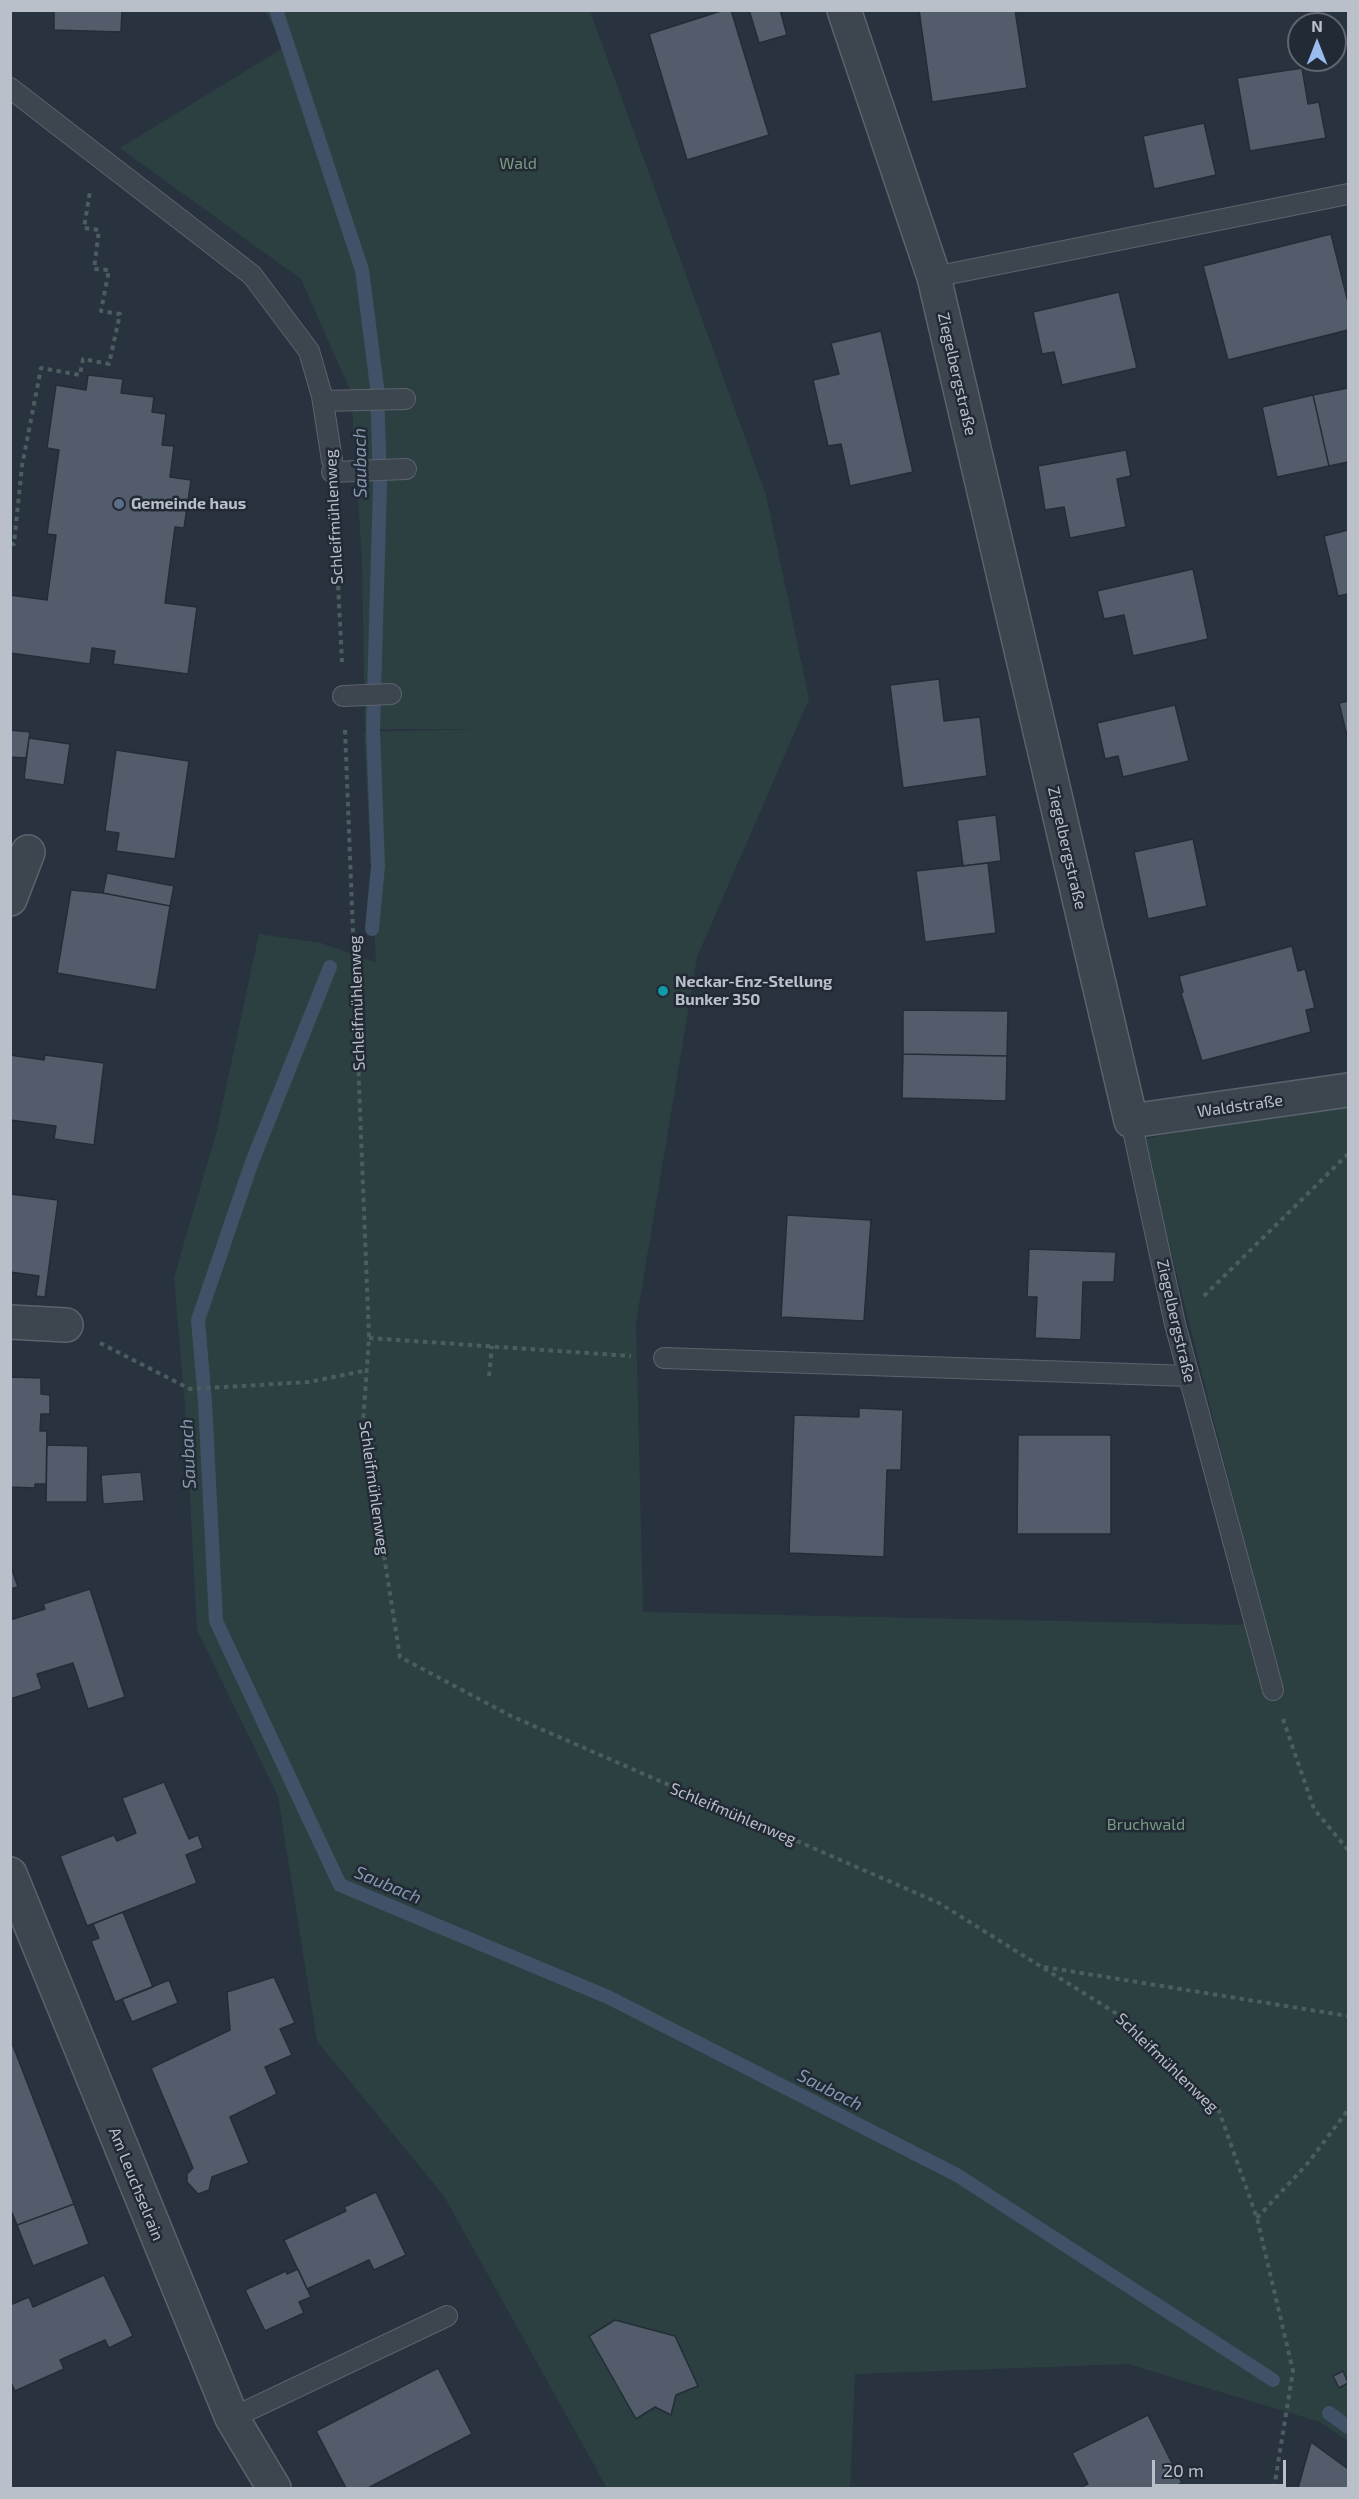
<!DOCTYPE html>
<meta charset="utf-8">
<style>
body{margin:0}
#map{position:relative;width:1359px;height:2499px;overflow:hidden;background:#29333f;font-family:"Exo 2",sans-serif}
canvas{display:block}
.frame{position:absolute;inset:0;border:12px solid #bac0ca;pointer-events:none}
.north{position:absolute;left:1287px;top:12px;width:60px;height:60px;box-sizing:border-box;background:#222a35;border:2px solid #5f6671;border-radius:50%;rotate:0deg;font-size:16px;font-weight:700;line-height:24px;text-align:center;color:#bac0ca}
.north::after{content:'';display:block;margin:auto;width:21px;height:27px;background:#9bbcee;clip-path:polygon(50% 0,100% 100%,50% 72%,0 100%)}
.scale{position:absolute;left:1152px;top:2460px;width:134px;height:27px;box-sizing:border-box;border:3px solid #bac0ca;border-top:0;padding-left:8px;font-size:18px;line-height:21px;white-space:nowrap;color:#bac0ca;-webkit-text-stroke:4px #222a35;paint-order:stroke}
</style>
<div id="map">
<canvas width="1359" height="2499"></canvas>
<div class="frame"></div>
<div class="north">N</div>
<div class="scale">20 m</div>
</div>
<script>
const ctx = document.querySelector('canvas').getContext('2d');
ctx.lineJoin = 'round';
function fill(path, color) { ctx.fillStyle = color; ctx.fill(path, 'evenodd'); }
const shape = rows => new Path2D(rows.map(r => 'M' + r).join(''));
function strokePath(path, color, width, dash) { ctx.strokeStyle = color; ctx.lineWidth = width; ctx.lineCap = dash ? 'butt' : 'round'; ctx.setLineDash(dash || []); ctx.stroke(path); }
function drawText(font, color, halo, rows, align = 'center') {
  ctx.font = font + ' "Exo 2",sans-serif'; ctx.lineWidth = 5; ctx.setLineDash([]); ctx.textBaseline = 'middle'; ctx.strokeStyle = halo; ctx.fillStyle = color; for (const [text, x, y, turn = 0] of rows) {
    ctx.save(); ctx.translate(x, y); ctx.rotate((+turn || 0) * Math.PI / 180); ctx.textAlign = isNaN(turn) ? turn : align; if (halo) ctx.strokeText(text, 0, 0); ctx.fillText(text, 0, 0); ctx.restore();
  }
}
fill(shape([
 [265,11,590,11,766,495,809,699,697,957,636,1322,643,1612,1241,1625,1263,1616,1143,1139,1348,1101,1348,2441,1320,2422,1128,2364,855,2374,850,2488,607,2488,444,2196,317,2041,278,1796,197,1630,185,1405,174,1278,217,1130,259,934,321,943,376,963,364,732,480,729,365,729,362,559,351,392,301,279,120,148,285,47]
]), '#2c4041');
strokePath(shape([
 [276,10,362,270,377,387,380,485,373,729,378,866,372,929],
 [330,967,252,1162,198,1320,205,1402,216,1621,340,1885,608,1997,957,2175,1273,2380],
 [1329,2413,1348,2427]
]), '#415167', 14);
const building = shape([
 [54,10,122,10,121,32,54,30,54,10],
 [724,10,731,10,769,135,687,160,649,34,724,10],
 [749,10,780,10,787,35,759,43,749,10],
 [919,10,1015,10,1027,88,932,102,919,10],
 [1302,68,1308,104,1319,102,1326,138,1250,151,1237,78,1302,68],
 [1204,123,1216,175,1154,189,1143,136,1204,123],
 [1331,234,1348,302,1348,330,1228,360,1203,266,1331,234],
 [1119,292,1137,368,1062,385,1054,352,1042,354,1033,312,1119,292],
 [881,331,913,472,850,486,841,444,828,446,813,380,839,374,831,343,881,331],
 [88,375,123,379,121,393,154,397,152,412,166,414,162,445,174,446,170,477,191,480,184,528,175,527,165,603,197,607,188,674,113,664,115,651,92,648,90,664,10,653,10,595,47,600,56,535,47,534,59,450,47,448,56,385,86,390,88,375],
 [1348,388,1348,462,1329,466,1313,395,1348,388],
 [1313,395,1329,466,1277,477,1262,407,1313,395],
 [1126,450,1131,476,1117,479,1126,527,1070,538,1064,507,1045,510,1038,466,1126,450],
 [1348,530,1348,594,1338,596,1324,536,1348,530],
 [1193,569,1208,639,1133,656,1124,615,1104,619,1097,591,1193,569],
 [939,679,944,721,980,717,987,776,903,788,890,685,939,679],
 [1348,701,1348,740,1339,703,1348,701],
 [1175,705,1189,761,1123,777,1118,756,1105,759,1097,723,1175,705],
 [10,730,30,732,26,758,10,757,10,730],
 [29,738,70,744,64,785,24,779,29,738],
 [116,750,189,761,175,859,116,851,119,833,105,831,116,750],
 [996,815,1001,861,963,866,957,820,996,815],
 [1193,839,1207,906,1148,919,1134,852,1193,839],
 [988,863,996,933,925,942,916,871,988,863],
 [107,873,174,886,170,906,103,893,107,873],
 [71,890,103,893,170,906,156,990,57,973,71,890],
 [1292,946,1298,971,1305,969,1315,1008,1306,1010,1311,1032,1202,1061,1181,993,1183,992,1179,976,1292,946],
 [903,1010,1008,1011,1007,1056,903,1054,903,1010],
 [903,1054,1007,1056,1006,1101,902,1098,903,1054],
 [10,1055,44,1060,45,1055,104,1063,94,1145,54,1139,56,1126,10,1120,10,1055],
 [10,1194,58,1200,45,1297,36,1296,39,1276,10,1272,10,1194],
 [787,1215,871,1220,864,1321,781,1317,787,1215],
 [1029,1249,1116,1252,1114,1282,1083,1282,1081,1340,1035,1338,1037,1297,1027,1297,1029,1249],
 [10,1377,41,1378,41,1394,50,1395,50,1414,41,1414,40,1431,47,1431,46,1484,35,1484,35,1488,10,1487,10,1377],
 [859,1408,903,1410,901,1470,887,1470,884,1557,789,1553,794,1415,859,1417,859,1408],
 [1018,1435,1111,1435,1111,1534,1017,1534,1018,1435],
 [47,1445,88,1446,87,1502,46,1502,47,1445],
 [141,1472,144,1501,103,1504,101,1475,141,1472],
 [10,1564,18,1587,10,1589,10,1564],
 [90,1589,125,1697,88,1709,73,1663,37,1674,42,1689,10,1699,10,1620,45,1609,43,1604,90,1589],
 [164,1782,189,1839,198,1835,203,1848,186,1855,197,1883,87,1926,60,1856,114,1835,117,1841,136,1833,122,1798,164,1782],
 [123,1912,153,1987,115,2002,91,1941,99,1938,93,1924,123,1912],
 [274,1977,295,2023,280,2029,292,2055,265,2067,277,2094,230,2117,249,2163,212,2177,209,2190,198,2194,187,2182,187,2174,193,2168,151,2068,230,2030,227,1992,274,1977],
 [169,1980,178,2003,132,2022,122,1999,169,1980],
 [10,2038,74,2204,17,2225,10,2208,10,2038],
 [376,2192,406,2255,374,2270,369,2260,307,2289,284,2240,346,2211,344,2207,376,2192],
 [74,2204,89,2244,33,2266,17,2225,74,2204],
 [298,2269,311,2297,299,2302,304,2313,265,2331,245,2290,286,2271,287,2274,298,2269],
 [104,2275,133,2336,109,2348,105,2340,60,2360,64,2369,15,2391,10,2381,10,2305,29,2297,33,2307,104,2275],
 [615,2320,675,2336,698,2386,676,2395,671,2415,655,2407,636,2419,589,2336,615,2320],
 [438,2368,472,2434,368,2488,346,2488,316,2431,438,2368],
 [1343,2371,1348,2383,1339,2388,1333,2376,1343,2371],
 [1148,2415,1182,2483,1171,2488,1079,2488,1088,2484,1072,2453,1148,2415],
 [1311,2442,1348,2469,1348,2488,1298,2488,1311,2442]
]);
fill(building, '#535c6a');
strokePath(building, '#242c37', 1.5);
const lane = shape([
 [10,88,252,275,309,351,322,396,332,460],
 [934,277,1348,194],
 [323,401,405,399],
 [332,472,406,469],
 [343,696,391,694],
 [1131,1121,1175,1324,1273,1690],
 [664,1358,1189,1376],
 [232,2418,447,2316]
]);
const street = shape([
 [844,10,934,277,1131,1121,1348,1090],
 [10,899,28,852],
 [10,1322,66,1325],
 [10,1874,232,2418,274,2488]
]);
strokePath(lane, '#5b636d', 22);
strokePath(street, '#5b636d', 36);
strokePath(shape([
 [334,505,342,662],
 [10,544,14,544,22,466,41,368,80,375,83,359,109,364,120,314,101,311,109,270,94,269,99,230,84,228,90,191],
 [345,730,369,1338,363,1423,400,1657,511,1716,939,1903,1122,2017,1219,2111,1257,2218,1293,2371,1274,2488],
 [1204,1296,1348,1154],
 [369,1338,631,1356],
 [100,1343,190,1389,309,1382,368,1370],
 [489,1376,492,1346],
 [1283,1719,1314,1809,1348,1850],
 [1044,1967,1348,2016],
 [1257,2218,1308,2163,1348,2110]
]), '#4b5d5f', 4, [4.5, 4.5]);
strokePath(lane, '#3d454f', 20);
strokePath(street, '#3d454f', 33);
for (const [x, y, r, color] of [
 [119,504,6,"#5c6f8a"],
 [663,991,6,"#0f9aa8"]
]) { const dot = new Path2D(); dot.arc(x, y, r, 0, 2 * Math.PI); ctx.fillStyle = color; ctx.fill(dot); strokePath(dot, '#222a35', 2); }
drawText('16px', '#7a9d82', '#222a35', [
 ["Wald",518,164],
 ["Bruchwald",1146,1825]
]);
drawText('16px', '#bac0ca', '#222a35', [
 ["Ziegelbergstraße",957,374,77],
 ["Schleifmühlenweg",334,517,-93],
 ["Ziegelbergstraße",1067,848,77],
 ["Schleifmühlenweg",357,1003,-92],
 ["Waldstraße",1240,1106,-8],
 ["Ziegelbergstraße",1176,1321,77],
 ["Schleifmühlenweg",374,1488,82],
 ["Schleifmühlenweg",733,1814,23],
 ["Schleifmühlenweg",1167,2063,44],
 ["Am Leuchselrain",136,2184,68]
]);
drawText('bold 16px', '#bac0ca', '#222a35', [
 ["Gemeinde haus",131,504],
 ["Neckar-Enz-Stellung",675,982],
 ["Bunker 350",675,1000]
], 'left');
drawText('italic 18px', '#8597ae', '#222a35', [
 ["Saubach",360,463,-91],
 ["Saubach",188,1454,-93],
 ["Saubach",388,1885,23],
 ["Saubach",830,2090,27]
]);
</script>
